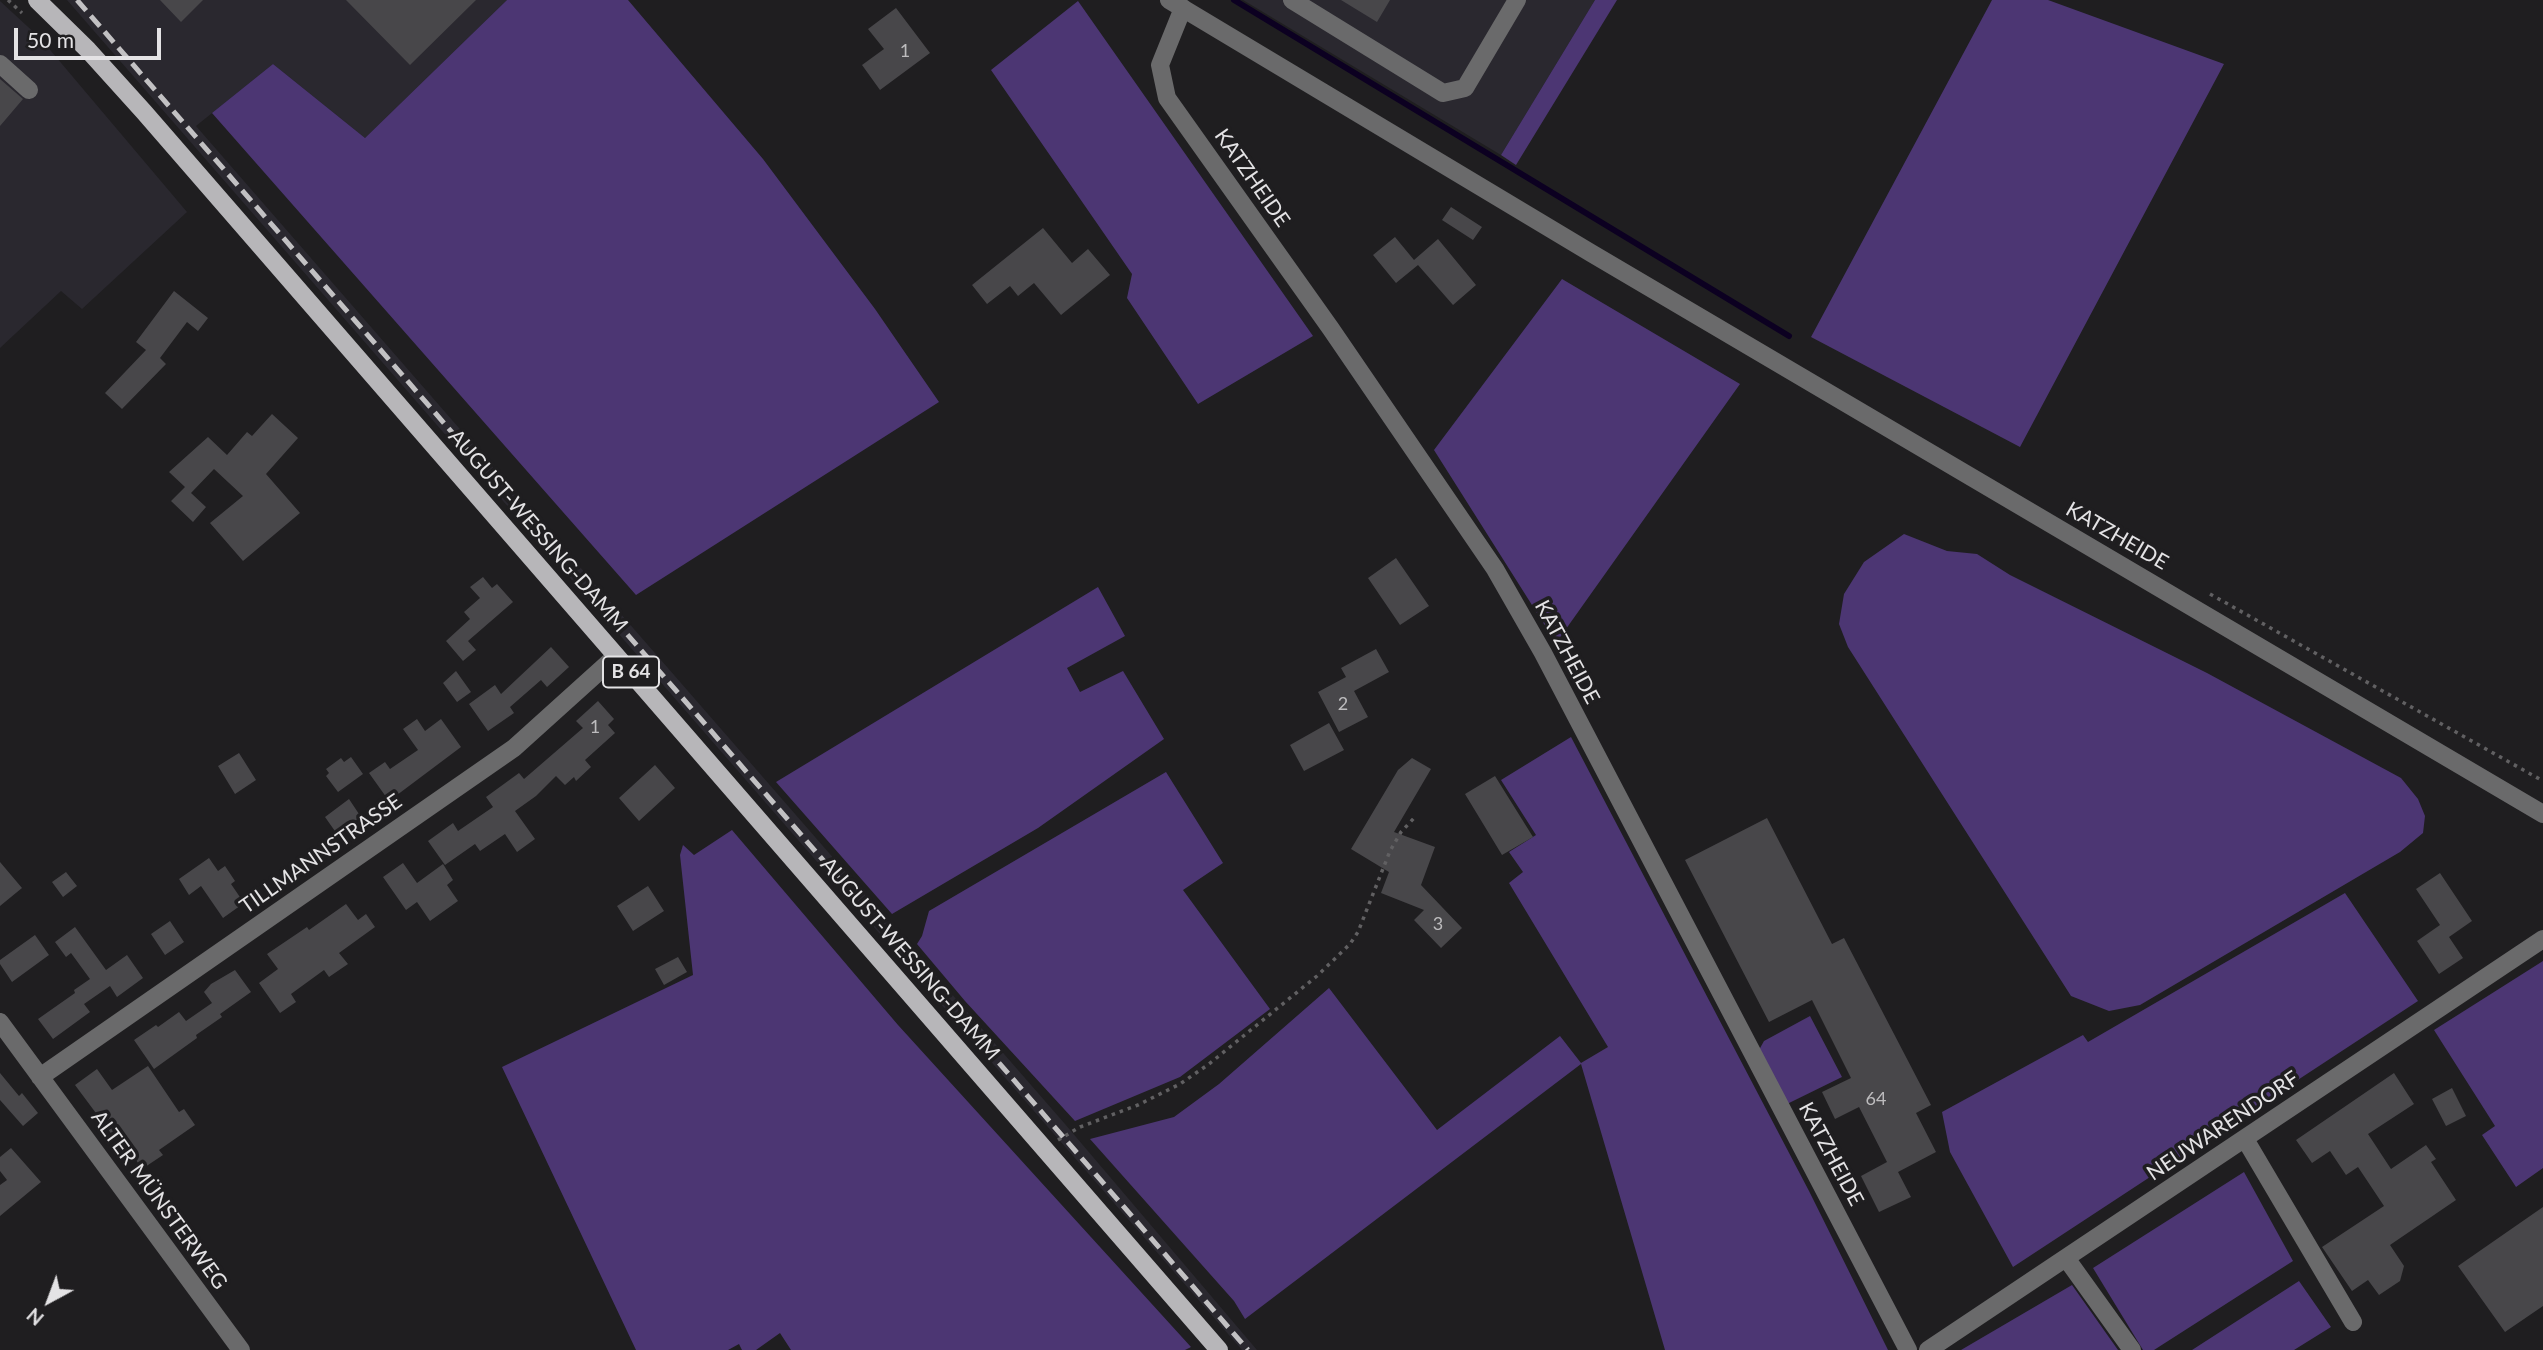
<!DOCTYPE html>
<meta charset="utf-8">
<style>
body{margin:0}
#map{position:relative;width:2543px;height:1350px;overflow:hidden;background:#1f1e20;font-family:Lato,sans-serif}
canvas{display:block}
.north{position:absolute;left:14px;top:1266px;width:70px;height:70px;-webkit-text-stroke:5px #1f1e20;paint-order:stroke;rotate:221deg;font-size:19px;font-weight:700;line-height:28px;text-align:center;color:#e4e3e5}
.north::after{content:'';display:block;margin:auto;width:24px;height:32px;background:#e4e3e5;clip-path:polygon(50% 0,100% 100%,50% 72%,0 100%)}
.scale{position:absolute;left:14px;top:28px;width:147px;height:32px;box-sizing:border-box;border:4px solid #e4e3e5;border-top:0;padding-left:9px;font-size:21px;line-height:24px;white-space:nowrap;color:#e4e3e5;-webkit-text-stroke:5px #1f1e20;paint-order:stroke}
</style>
<div id="map">
<canvas width="2543" height="1350"></canvas>
<div class="north">N</div>
<div class="scale">50 m</div>
</div>
<script>
const ctx = document.querySelector('canvas').getContext('2d');
ctx.lineJoin = 'round';
function fill(path, color) { ctx.fillStyle = color; ctx.fill(path, 'evenodd'); }
const shape = rows => new Path2D(rows.map(r => 'M' + r).join(''));
function strokePath(path, color, width, dash) { ctx.strokeStyle = color; ctx.lineWidth = width; ctx.lineCap = dash ? 'butt' : 'round'; ctx.setLineDash(dash || []); ctx.stroke(path); }
function drawText(font, color, halo, rows, align = 'center') {
  ctx.font = font + ' Lato,sans-serif'; ctx.lineWidth = 7; ctx.setLineDash([]); ctx.textBaseline = 'middle'; ctx.strokeStyle = halo; ctx.fillStyle = color; for (const [text, x, y, turn = 0] of rows) {
    ctx.save(); ctx.translate(x, y); ctx.rotate((+turn || 0) * Math.PI / 180); ctx.textAlign = isNaN(turn) ? turn : align; if (halo) ctx.strokeText(text, 0, 0); ctx.fillText(text, 0, 0); ctx.restore();
  }
}
fill(shape([
 [67,0,507,0,365,138,273,64,196,126,1065,1124,1257,1350,1242,1350],
 [1243,0,1595,0,1501,155],
 [0,1,40,38,187,212,82,309,61,291,0,348]
]), '#2a282f');
fill(shape([
 [507,0,628,0,763,159,875,309,939,402,636,595,212,113,273,64,365,138],
 [1595,0,1617,0,1516,165,1501,155],
 [1992,0,2048,0,2224,64,2020,447,1811,337],
 [1078,1,1313,336,1198,404,1127,298,1132,274,991,70],
 [1562,279,1740,384,1556,643,1434,450],
 [1904,534,1947,551,1977,554,2010,575,2207,673,2401,778,2418,799,2425,816,2423,833,2400,852,2140,1005,2109,1011,2071,996,1848,647,1839,624,1844,594,1864,562],
 [1098,587,1125,636,1067,668,1080,692,1123,671,1164,739,1038,828,892,914,776,782],
 [1571,737,1809,1191,1888,1350,1665,1350,1581,1064,1245,1319,1234,1301,1090,1139,1174,1117,1219,1084,1329,988,1437,1130,1560,1036,1581,1063,1608,1047,1509,883,1523,872,1509,852,1536,835,1501,780],
 [1166,772,1223,863,1183,890,1270,1009,1180,1077,1075,1121,965,1001,917,944,922,936,929,911],
 [732,830,898,1025,1191,1347,1185,1350,791,1350,780,1333,756,1350,742,1350,739,1344,728,1350,636,1350,502,1067,693,975,680,855,683,845,694,855],
 [2345,893,2418,1001,2013,1267,1950,1152,1942,1112,2083,1035,2088,1042],
 [2543,961,2543,1168,2516,1187,2482,1135,2495,1126,2434,1030],
 [1810,1016,1842,1077,1787,1104,1759,1050,1764,1041],
 [2244,1172,2293,1261,2154,1350,2143,1350,2093,1268],
 [2299,1281,2331,1327,2294,1350,2192,1350],
 [2072,1285,2118,1350,1961,1350]
]), '#4c3673');
strokePath(shape([
 [1234,0,1789,336]
]), '#0c0021', 6);
fill(shape([
 [160,0,203,0,181,22],
 [346,0,476,0,410,65],
 [1341,0,1390,0,1377,22],
 [896,8,930,53,880,90,862,65,884,49,868,29],
 [0,79,23,99,0,126],
 [1451,207,1482,227,1473,240,1442,220],
 [1043,228,1072,263,1088,249,1110,275,1061,315,1034,283,1018,296,1010,286,987,304,972,285],
 [1395,237,1414,260,1438,239,1476,285,1453,305,1418,265,1396,283,1373,255],
 [174,291,208,318,198,331,187,322,160,358,166,364,122,409,105,393,146,350,136,342],
 [272,414,298,438,266,474,300,513,243,561,210,523,243,496,214,469,191,493,206,507,193,522,171,501,185,487,169,472,208,437,227,455,247,432,252,436],
 [1396,558,1429,606,1400,625,1368,578],
 [483,577,492,588,497,584,513,602,468,641,476,650,463,661,446,641,470,619,464,612,480,598,470,587],
 [551,647,569,667,547,687,541,680,510,707,514,713,488,731,469,704,495,685,501,694],
 [1376,649,1389,672,1354,691,1368,717,1339,732,1318,692,1346,677,1341,668],
 [456,671,471,692,457,702,443,683],
 [598,701,614,719,608,725,615,733,585,760,591,767,576,781,574,777,565,785,556,776,536,796,515,811,535,839,517,852,505,834,480,851,475,844,445,865,428,841,453,823,458,831,493,807,486,797,519,773,524,779,583,728,576,721],
 [417,719,425,731,441,719,461,747,389,801,369,773,385,762,390,769,418,750,403,729],
 [1329,723,1344,750,1304,771,1290,745],
 [239,753,256,780,235,794,218,766],
 [351,757,363,774,338,792,326,776,329,773,326,769,341,758,344,762],
 [1412,758,1431,769,1394,832,1435,847,1421,885,1462,928,1441,948,1414,920,1424,910,1381,893,1389,872,1351,849,1398,770],
 [655,765,675,788,639,821,619,798],
 [1495,776,1533,837,1502,855,1465,794],
 [349,799,361,817,337,834,325,817],
 [1767,818,1832,944,1844,938,1931,1105,1916,1113,1936,1152,1898,1172,1911,1197,1879,1212,1861,1176,1887,1162,1859,1107,1835,1119,1822,1092,1851,1078,1812,1000,1769,1022,1685,860],
 [209,858,218,871,225,866,235,881,231,884,244,903,223,918,201,886,189,895,179,879],
 [0,862,22,888,0,906],
 [403,863,417,883,443,864,453,880,447,885,458,901,430,921,417,902,406,910,383,877],
 [66,872,77,886,63,897,52,882],
 [2440,873,2472,921,2449,937,2463,958,2439,974,2417,941,2440,925,2416,889],
 [648,886,664,911,633,931,617,906],
 [346,904,358,920,366,914,375,927,339,953,348,964,329,977,324,970,291,994,296,1002,280,1013,259,983,278,969,267,954,307,927,309,930],
 [170,921,184,942,165,955,151,934],
 [75,927,106,970,127,955,143,978,117,997,110,986,84,1004,90,1012,53,1039,38,1019,75,993,74,990,90,979,71,953,66,957,55,942],
 [35,935,49,955,12,982,0,964,0,960],
 [678,957,687,972,664,985,655,969],
 [235,970,251,992,220,1014,222,1017,196,1035,197,1038,154,1069,134,1040,156,1025,158,1027,179,1012,186,1021,212,1003,204,992,211,984],
 [148,1066,179,1112,184,1109,195,1125,159,1150,163,1155,142,1169,120,1136,116,1140,75,1085,97,1069,112,1090],
 [0,1073,19,1096,22,1093,38,1113,23,1126,0,1100],
 [2394,1073,2414,1104,2368,1134,2391,1169,2426,1145,2436,1159,2431,1162,2456,1200,2390,1245,2404,1266,2400,1281,2379,1295,2368,1280,2352,1291,2322,1247,2384,1206,2358,1167,2346,1175,2330,1151,2312,1163,2296,1140],
 [2452,1088,2466,1116,2446,1126,2432,1099],
 [11,1148,41,1182,0,1216,0,1185,7,1180,0,1171,0,1157],
 [2543,1207,2543,1306,2505,1332,2458,1266]
]), '#48474a');
strokePath(shape([
 [8,0,22,13],
 [2210,594,2543,781],
 [1058,1140,1080,1127,1138,1105,1180,1084,1209,1064,1317,976,1350,944,1358,932,1390,851,1401,832,1415,817]
]), '#616062', 3.5, [3.5, 5]);
strokePath(shape([
 [1169,0,1591,253,2543,814],
 [1292,0,1443,93,1465,88,1517,0],
 [1183,8,1160,65,1167,98,1331,329,1495,569,1543,653,1908,1350],
 [0,64,29,90],
 [0,1022,241,1350],
 [40,1077,514,748,616,656],
 [2245,1139,2353,1322],
 [2066,1258,2132,1350],
 [1928,1350,2543,939]
]), '#6a6a6b', 18);
strokePath(shape([
 [37,0,88,50,144,112,1219,1350]
]), '#b7b6b9', 18);
strokePath(shape([
 [77,0,1248,1350]
]), '#c2c1c3', 5, [14, 7]);
drawText('18px', '#bdbcbe', null, [
 ["1",905,51],
 ["2",1343,704],
 ["1",595,727],
 ["3",1438,924],
 ["64",1876,1099]
]);
for (const [x, y, w] of [
 [631,672,56]
]) { const box = new Path2D(); box.roundRect(x - w / 2, y - 15.5, w, 31, 5); ctx.fillStyle = '#1f1e20'; ctx.fill(box); strokePath(box, '#e4e3e5', 2); }
drawText('bold 19px', '#e4e3e5', null, [
 ["B 64",631,672]
]);
drawText('21px', '#e4e3e5', '#1f1e20', [
 ["KATZHEIDE",1252,178,55],
 ["AUGUST-WESSING-DAMM",538,531,49],
 ["KATZHEIDE",2117,536,30],
 ["KATZHEIDE",1567,652,62],
 ["TILLMANNSTRASSE",321,854,-35],
 ["AUGUST-WESSING-DAMM",910,959,49],
 ["NEUWARENDORF",2223,1126,-34],
 ["KATZHEIDE",1831,1154,62],
 ["ALTER MÜNSTERWEG",159,1200,54]
]);
</script>
